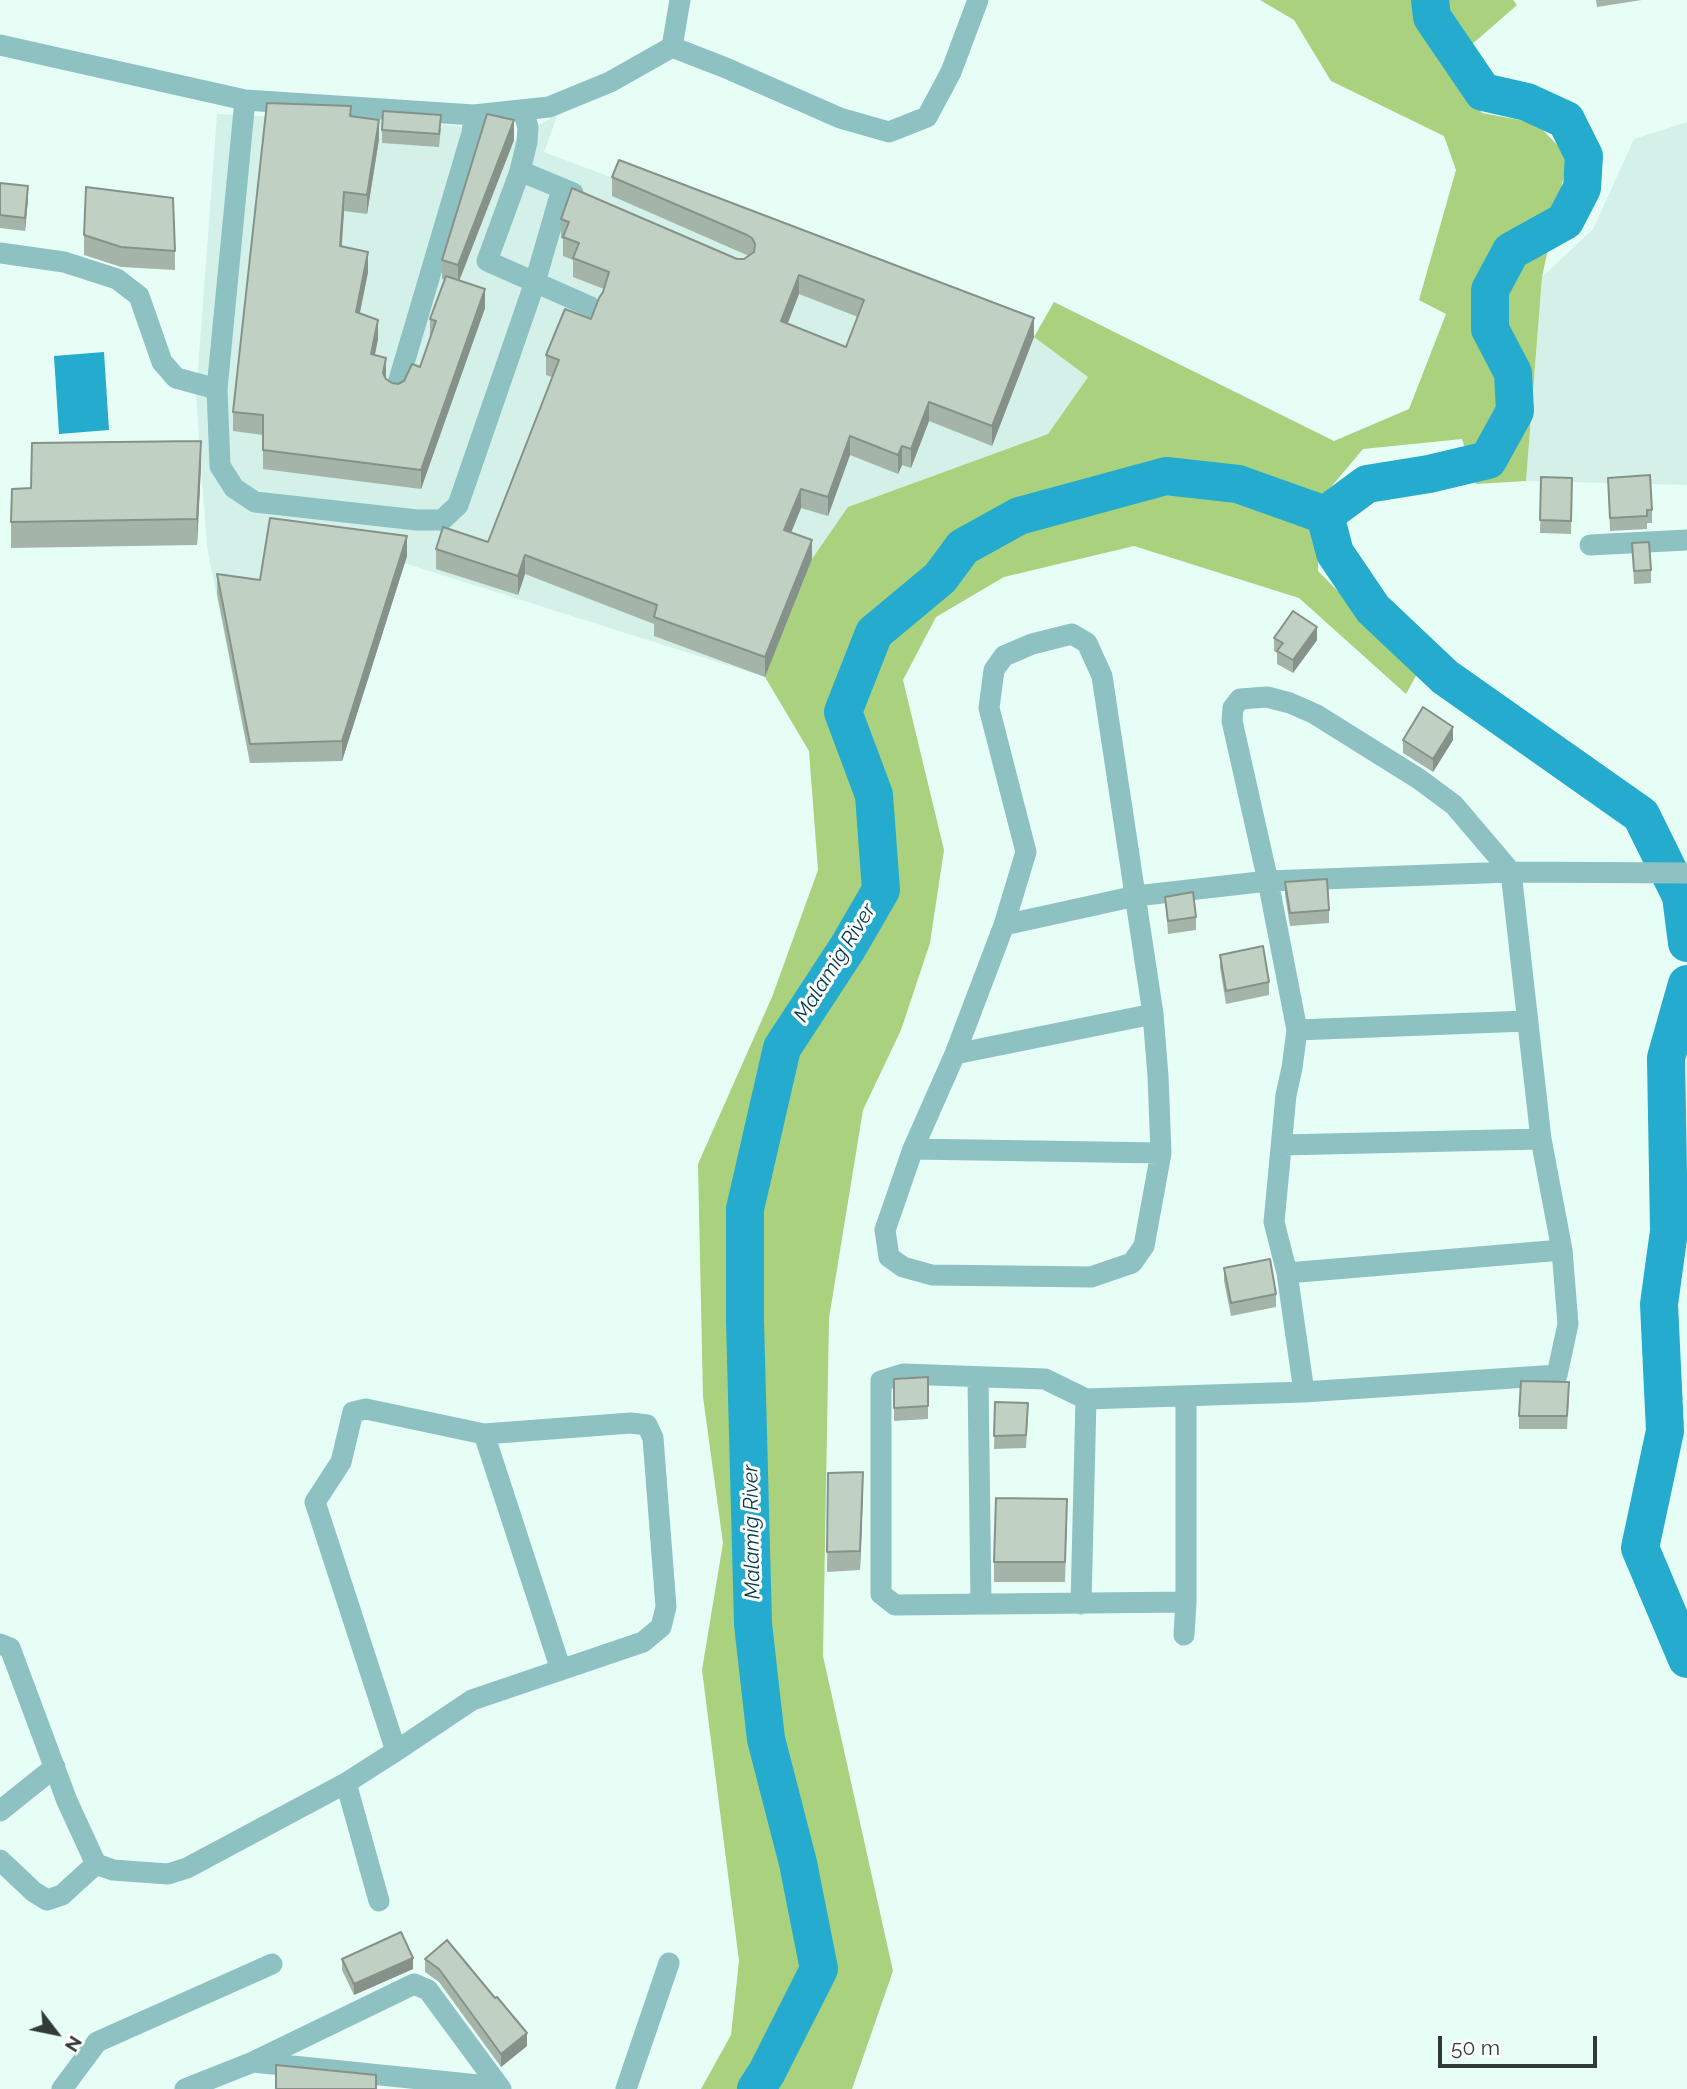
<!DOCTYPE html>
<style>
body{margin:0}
#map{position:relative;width:1687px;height:2089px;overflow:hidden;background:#e7fef7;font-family:Raleway,sans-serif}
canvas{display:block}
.north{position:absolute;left:21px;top:1998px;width:70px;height:70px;-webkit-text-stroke:5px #fff;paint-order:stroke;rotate:122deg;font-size:19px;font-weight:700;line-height:28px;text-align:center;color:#323a38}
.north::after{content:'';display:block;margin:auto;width:24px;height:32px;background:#323a38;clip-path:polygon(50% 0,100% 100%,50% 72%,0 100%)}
.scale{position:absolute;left:1438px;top:2036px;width:159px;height:32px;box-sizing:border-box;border:4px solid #323a38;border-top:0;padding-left:9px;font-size:21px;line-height:24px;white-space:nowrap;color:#323a38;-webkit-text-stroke:5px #fff;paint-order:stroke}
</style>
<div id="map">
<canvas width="1687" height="2089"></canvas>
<div class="north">N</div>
<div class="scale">50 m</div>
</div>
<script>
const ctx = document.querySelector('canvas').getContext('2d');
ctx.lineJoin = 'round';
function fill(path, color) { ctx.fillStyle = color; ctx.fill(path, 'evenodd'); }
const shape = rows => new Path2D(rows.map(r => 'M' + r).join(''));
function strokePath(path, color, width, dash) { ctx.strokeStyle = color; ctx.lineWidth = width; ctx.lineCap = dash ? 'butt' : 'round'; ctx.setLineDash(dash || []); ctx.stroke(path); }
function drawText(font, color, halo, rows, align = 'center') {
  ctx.font = font + ' Raleway,sans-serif'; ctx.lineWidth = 6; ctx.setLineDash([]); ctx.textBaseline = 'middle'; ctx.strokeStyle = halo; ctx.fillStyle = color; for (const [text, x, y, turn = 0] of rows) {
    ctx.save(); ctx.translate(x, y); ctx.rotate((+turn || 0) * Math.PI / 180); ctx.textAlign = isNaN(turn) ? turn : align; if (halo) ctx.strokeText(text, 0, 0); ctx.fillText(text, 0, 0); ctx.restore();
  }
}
fill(shape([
 [217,114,451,125,514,140,558,114,544,152,1034,337,1088,377,1048,434,848,507,765,677,404,563,342,761,250,763,207,547,196,396],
 [1687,122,1687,485,1526,481,1542,277,1593,229,1634,139]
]), '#d3f1e8');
fill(shape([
 [1260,0,1513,0,1517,5,1447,66,1482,113,1536,123,1568,156,1542,277,1526,481,1476,484,1462,439,1363,449,1320,500,1318,571,1418,672,1406,694,1299,598,1134,546,1004,577,936,617,903,680,944,850,930,943,901,1030,863,1110,829,1318,823,1656,893,1971,852,2089,701,2089,731,2035,739,1961,702,1670,723,1543,703,1397,698,1164,772,997,818,870,809,751,765,677,812,559,848,507,1048,434,1088,377,1034,337,1054,302,1334,441,1409,409,1446,314,1419,300,1456,170,1444,136,1331,81,1294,20]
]), '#aad17d');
fill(shape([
 [104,352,109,430,59,434,54,356]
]), '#24abce');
strokePath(shape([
 [1325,515,1367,484,1429,474,1488,460,1515,411,1513,373,1490,329,1490,290,1511,251,1565,221,1582,188,1584,156,1566,120,1527,102,1483,92,1432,17,1430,0],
 [1325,515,1335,553,1373,609,1445,677,1641,815,1681,896,1687,943],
 [1687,984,1666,1058,1669,1231,1659,1304,1665,1431,1640,1548,1687,1659],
 [756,2089,767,2072,819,1969,798,1863,766,1739,753,1624,745,1320,745,1209,782,1048,848,947,881,890,874,795,843,712,874,633,940,578,963,547,1019,516,1166,476,1238,484,1325,515]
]), '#24abce', 38);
strokePath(shape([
 [0,45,245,100,474,115,549,107,610,82,672,47,726,68,840,118,889,132,927,117,951,72,978,0],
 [672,47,680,0],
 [245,100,217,389,220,466,234,488,255,502,417,520,442,520,458,505,535,282,562,189],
 [523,111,528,127,527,142,520,171,487,261,591,307],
 [520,171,573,193],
 [0,253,64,262,117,279,139,296,162,362,176,378,217,389],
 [396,390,472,133,474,115],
 [1590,545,1687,540],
 [1072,634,1087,643,1102,676,1153,1014,1158,1076,1161,1153,1144,1246,1132,1263,1091,1277,932,1275,903,1267,889,1257,885,1230,913,1149,955,1054,1004,925,1026,852,989,708,994,670,1004,656,1032,644,1072,634],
 [1004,925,1136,896,1268,881,1511,872,1687,873],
 [1297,1030,1526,1021],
 [955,1054,1153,1014],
 [1282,1145,1541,1139],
 [913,1149,1161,1153],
 [1287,1273,1562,1250],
 [978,1378,981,1604],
 [484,1434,561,1670],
 [1186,1602,895,1605,881,1594,881,1381,903,1374,1045,1379,1086,1399,1304,1392,1557,1375,1568,1324,1562,1250,1541,1139,1511,872,1454,805,1419,779,1315,714,1290,703,1267,697,1240,699,1233,708,1232,721,1268,881,1297,1030,1292,1068,1286,1095,1274,1222,1287,1273,1304,1392],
 [1081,1604,1086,1399],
 [1184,1635,1186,1602,1186,1397],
 [0,1644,10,1648,67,1801,96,1864,113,1870,168,1874,187,1868,346,1783,379,1901],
 [346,1783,396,1751,472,1700,643,1642,661,1627,666,1607,653,1438,647,1425,631,1423,484,1434,366,1409,353,1412,341,1462,315,1502,396,1751],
 [0,1811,55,1767],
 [0,1860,34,1892,47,1900,62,1895,96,1864],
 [253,2062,498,2087],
 [62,2089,97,2042,272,1964],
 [185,2089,253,2062,414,1984,428,1990,501,2089],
 [626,2089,669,1963]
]), '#8ec1c2', 21);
fill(shape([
 [1596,0,1642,0,1597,7],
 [351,116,379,139,367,214,344,211,342,246,368,272,360,313,378,339,375,355,386,379,392,383,398,384,404,381,420,367,430,337,430,319,445,280,442,279,442,260,514,140,459,280,485,308,421,489,263,469,263,435,233,431,233,412],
 [441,128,439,147,382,143,382,130],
 [612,177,1034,337,992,446,929,421,911,468,902,465,898,474,850,455,828,516,801,508,791,533,812,559,765,677,654,636,654,624,525,574,518,595,436,569,436,549,488,542,552,377,546,375,546,355,591,319,603,292,604,289,573,277,573,260,563,256,563,239,561,238,561,219,737,259,744,259,749,256,612,196],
 [799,294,858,317,846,347,787,324],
 [0,183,28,199,25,231,0,228],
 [84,235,175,251,175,270,121,267,84,255],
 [201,466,197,545,11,548,11,522,31,488],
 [1541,477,1572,478,1571,534,1540,533],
 [1608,478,1652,510,1652,523,1647,523,1647,529,1610,531],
 [1632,543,1651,570,1651,583,1634,584],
 [407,556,342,761,250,763,217,594,217,574,260,580],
 [1274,638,1317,640,1293,673,1277,664,1277,653,1274,651],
 [1403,740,1453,740,1433,772,1403,753],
 [1285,882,1329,910,1329,923,1290,926,1285,895],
 [1165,897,1196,917,1196,930,1168,934],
 [1220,955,1269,982,1269,995,1226,1004,1220,968],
 [1224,1268,1276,1294,1276,1307,1231,1316,1224,1281],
 [928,1377,928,1419,894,1421,894,1379],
 [1569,1395,1567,1429,1519,1429,1519,1416],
 [995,1402,1028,1416,1026,1448,994,1449],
 [828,1473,863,1492,860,1570,827,1572],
 [1067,1518,1065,1582,994,1582,994,1562],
 [447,1940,527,2046,501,2067,439,1982,425,1972,425,1959],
 [342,1959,413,1969,354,1995,342,1970]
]), '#a5b4a9');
fill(shape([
 [379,120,379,139,367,214,367,195],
 [514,120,514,140,458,284,458,265],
 [28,186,28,199,25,231,25,218],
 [344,192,344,211,340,265,340,246],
 [368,252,368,272,356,331,356,312],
 [799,275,799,294,781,341,781,321],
 [485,289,485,308,421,489,421,470],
 [1034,318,1034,337,992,446,992,426],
 [378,320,378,339,371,373,371,354],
 [386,358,386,377,383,392,383,373],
 [929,402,929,421,911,468,911,449],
 [850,436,850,455,828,516,828,497],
 [201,441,201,466,197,545,197,519],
 [902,446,902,465,898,474,898,455],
 [801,489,801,508,784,550,784,530],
 [407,536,407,556,342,761,342,741],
 [812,540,812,559,765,677,765,657],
 [525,555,525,574,518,595,518,576],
 [1317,627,1317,640,1293,673,1293,660],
 [1453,727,1453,740,1433,772,1433,759],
 [863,1472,863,1492,860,1570,860,1551],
 [413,1958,413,1969,354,1995,354,1984],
 [527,2033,527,2046,501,2067,501,2054]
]), '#869289');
const building = shape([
 [267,103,351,106,350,116,379,120,367,195,344,192,340,246,368,252,356,312,378,320,371,354,386,358,383,373,386,379,392,383,398,384,404,381,412,364,420,367,436,321,430,319,446,276,485,289,421,470,263,450,263,415,233,412,267,103],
 [383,111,441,115,439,134,382,130,383,111],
 [487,114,514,120,458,265,442,260,487,114],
 [619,160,1034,318,992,426,929,402,911,449,902,446,898,455,850,436,828,497,801,489,784,530,812,540,765,657,654,617,657,605,525,555,518,576,436,549,443,527,488,542,559,360,546,355,565,309,591,319,599,298,603,292,609,272,573,258,579,243,563,237,569,222,561,219,572,188,737,259,744,259,754,252,755,244,752,238,747,235,612,177,619,160],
 [799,275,864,300,846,347,781,321,799,275],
 [0,183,28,186,25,218,0,215,0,183],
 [86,187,173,198,175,251,121,247,84,235,86,187],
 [201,441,197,519,11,522,12,489,31,488,32,443,201,441],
 [1650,475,1652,510,1647,510,1647,516,1610,518,1608,478,1650,475],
 [1541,477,1572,478,1571,521,1540,520,1541,477],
 [270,518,407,536,342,741,250,744,217,574,260,580,270,518],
 [1649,542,1651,570,1634,571,1632,543,1649,542],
 [1293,611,1317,627,1293,660,1277,651,1283,643,1274,638,1293,611],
 [1423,707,1453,727,1433,759,1403,740,1423,707],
 [1327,879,1329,910,1290,913,1285,882,1327,879],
 [1193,892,1196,917,1168,921,1165,897,1193,892],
 [1263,946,1269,982,1226,991,1220,955,1263,946],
 [1270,1259,1276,1294,1231,1303,1224,1268,1270,1259],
 [928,1377,928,1406,894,1408,894,1379,928,1377],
 [1521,1381,1569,1382,1567,1416,1519,1416,1521,1381],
 [995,1402,1028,1403,1026,1435,994,1436,995,1402],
 [863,1472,860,1551,827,1552,828,1473,863,1472],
 [996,1498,1067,1499,1065,1562,994,1562,996,1498],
 [401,1932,413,1958,354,1984,342,1959,401,1932],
 [447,1940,495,1998,497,1997,527,2033,501,2054,439,1969,425,1959,447,1940],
 [276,2065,376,2075,376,2089,276,2089,276,2065]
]);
fill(building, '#c0d1c4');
strokePath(building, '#869289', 2);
drawText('italic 21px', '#003948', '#fff', [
 ["Malamig River",835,963,-58],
 ["Malamig River",752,1532,-91]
]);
</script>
